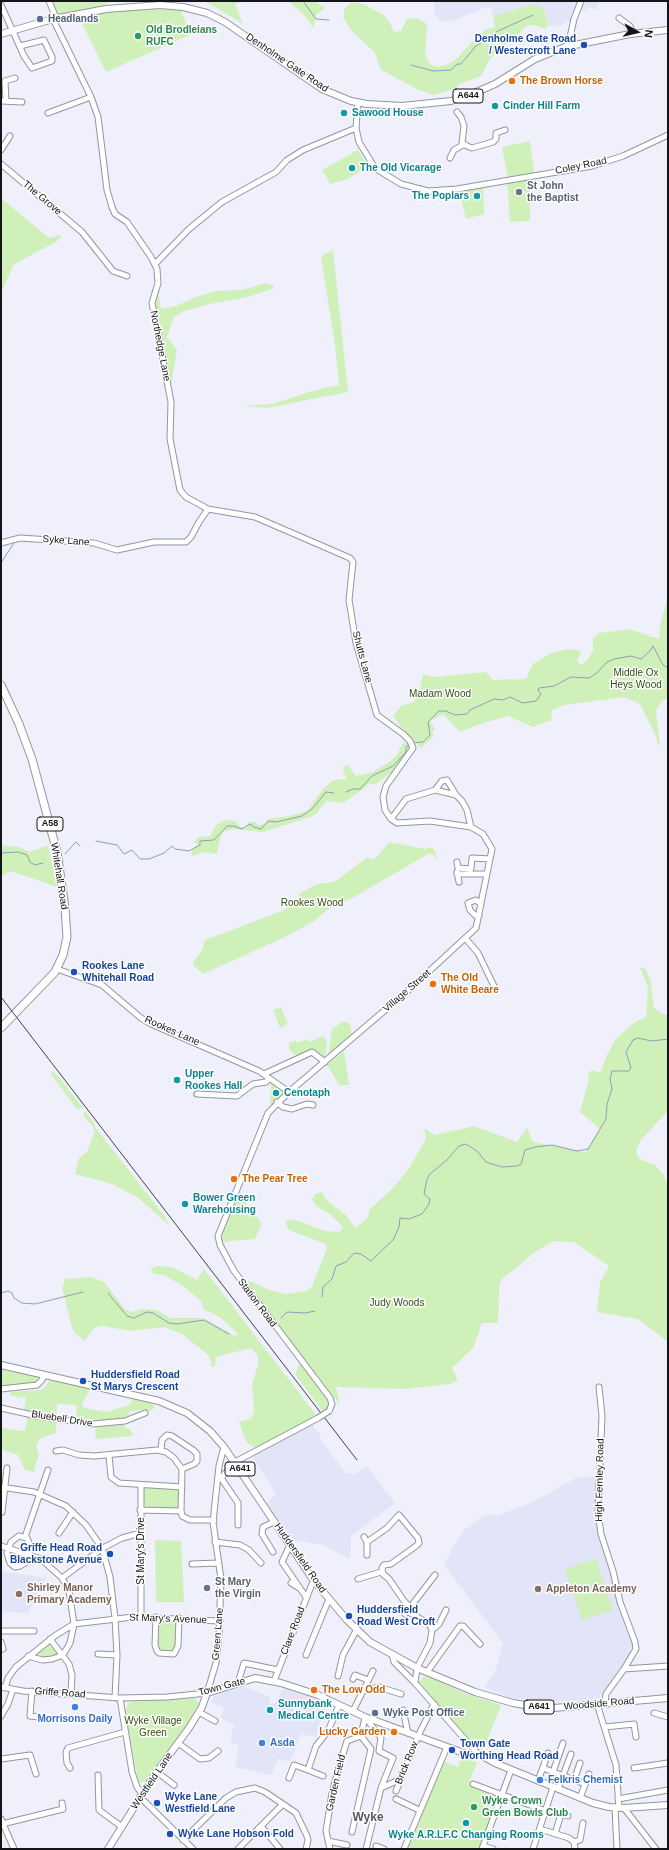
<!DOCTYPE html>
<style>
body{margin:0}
#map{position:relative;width:669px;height:1850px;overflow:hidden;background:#eff0fc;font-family:Helvetica,sans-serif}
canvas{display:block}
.frame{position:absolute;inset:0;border:2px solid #141519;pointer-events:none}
.north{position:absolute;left:617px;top:12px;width:40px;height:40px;-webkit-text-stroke:3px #fefefe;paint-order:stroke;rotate:98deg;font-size:11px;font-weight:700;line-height:16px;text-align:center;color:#141519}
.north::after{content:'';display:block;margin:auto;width:14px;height:18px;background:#141519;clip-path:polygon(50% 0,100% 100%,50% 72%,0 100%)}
</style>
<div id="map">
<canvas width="669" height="1850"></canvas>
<div class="frame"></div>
<div class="north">N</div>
</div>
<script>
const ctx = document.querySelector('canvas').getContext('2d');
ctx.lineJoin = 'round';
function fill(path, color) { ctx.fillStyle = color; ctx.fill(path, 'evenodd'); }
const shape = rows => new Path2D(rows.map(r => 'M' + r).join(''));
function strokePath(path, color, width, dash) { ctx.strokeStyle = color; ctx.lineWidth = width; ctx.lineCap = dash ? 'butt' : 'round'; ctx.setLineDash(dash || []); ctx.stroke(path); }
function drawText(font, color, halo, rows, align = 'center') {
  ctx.font = font + ' Helvetica,sans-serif'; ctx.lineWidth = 3; ctx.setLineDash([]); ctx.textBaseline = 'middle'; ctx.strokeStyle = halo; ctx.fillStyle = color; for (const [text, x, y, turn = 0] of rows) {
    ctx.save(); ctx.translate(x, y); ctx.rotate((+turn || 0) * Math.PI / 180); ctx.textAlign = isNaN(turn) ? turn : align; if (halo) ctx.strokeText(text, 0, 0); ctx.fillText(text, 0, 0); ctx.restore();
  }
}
fill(shape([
 [434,1,600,1,596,10,588,7,587,11,578,8,574,19,556,27,548,26,545,12,532,4,493,16,491,8,484,8,462,17,451,21,440,21,435,15],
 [311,1423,319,1433,321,1441,346,1473,354,1474,367,1466,395,1503,351,1536,350,1559,324,1545,290,1539,266,1504,276,1494,252,1456],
 [597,1476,597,1510,633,1642,631,1653,600,1698,563,1702,539,1701,511,1698,484,1687,495,1673,503,1643,444,1565,452,1549,463,1531,483,1516,502,1514,531,1503,576,1478],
 [1,1571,46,1578,28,1613,1,1611],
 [243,1686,270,1697,269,1703,275,1704,283,1688,326,1702,316,1737,301,1734,290,1762,278,1759,271,1775,235,1767,239,1746,230,1741,234,1725,221,1718,224,1707,211,1703,214,1696]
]), '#e2e4f7');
fill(shape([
 [50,1,112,1,100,7,104,13,149,9,181,10,190,35,106,72,79,17,59,21],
 [205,1,244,1,235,4,243,24],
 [288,1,314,1,325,8,316,15,314,28,302,13],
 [352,2,363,4,384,15,391,25,394,32,401,31,407,19,416,18,427,24,425,56,430,64,437,67,446,65,455,60,479,35,487,29,495,27,493,16,532,4,541,8,545,12,548,26,545,29,535,25,527,26,490,59,481,76,460,84,455,89,433,95,419,90,381,70,375,53,350,29,344,18,344,9],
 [530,141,534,173,508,178,502,147],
 [358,150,368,166,348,179,330,184,322,170],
 [530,180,530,221,510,222,507,182],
 [483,187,484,214,466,219,459,190],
 [1,198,49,238,60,235,61,237,56,242,14,264,2,291],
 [333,250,348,392,267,408,244,406,272,404,312,391,339,385,335,345,321,256],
 [266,283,273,286,274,288,248,297,210,304,184,311,174,317,167,337,177,350,171,386,155,306,158,291,161,309,176,306,196,297,217,291,241,290],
 [668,595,668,698,662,701,656,711,660,745,658,745,655,734,640,704,624,697,564,705,551,711,552,720,533,727,508,716,483,723,460,732,443,714,430,721,435,730,432,732,434,736,421,748,405,732,393,716,401,706,414,702,420,690,423,674,434,677,486,672,493,680,526,679,533,664,551,653,569,649,581,651,577,662,582,665,588,659,593,651,593,638,599,633,629,629,659,639,660,626],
 [406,743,411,748,394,771,374,785,369,783,362,790,343,803,326,801,317,813,310,817,263,832,234,829,224,831,220,839,217,854,205,852,192,856,192,851,198,844,194,842,199,837,210,836,217,824,221,822,227,820,236,821,239,826,246,829,248,822,255,822,259,825,265,824,268,819,289,816,307,811,323,789,333,780,341,779,347,780,343,771,344,767,348,765,356,776,373,772,389,762,397,755,402,744],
 [389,842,425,849,431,847,435,851,438,861,434,855,428,854,356,896,327,910,313,922,287,936,203,974,194,966,193,962,202,950,205,940,282,911,297,901,299,894,317,884,334,882,368,857,371,860,377,857],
 [1,845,19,847,30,852,48,845,57,887,11,871,1,876],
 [640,967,646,969,651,983,654,1008,660,1013,668,1015,668,1111,640,1141,636,1152,638,1157,642,1160,655,1165,664,1175,668,1186,668,1342,638,1319,597,1312,600,1282,609,1266,574,1242,554,1241,535,1252,501,1280,499,1288,498,1323,482,1323,473,1348,452,1368,458,1380,450,1384,403,1389,336,1387,340,1405,245,1282,250,1281,269,1290,287,1294,306,1291,312,1287,327,1248,326,1244,289,1230,285,1221,296,1220,325,1231,339,1232,343,1227,330,1214,316,1206,312,1199,315,1194,322,1192,328,1202,346,1215,355,1228,367,1219,370,1209,393,1188,409,1168,426,1139,424,1128,435,1135,474,1126,517,1142,527,1128,533,1142,585,1152,600,1129,580,1112,589,1079,588,1073,592,1070,600,1073,607,1055,616,1039,635,1022,646,1017,648,987],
 [281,1007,288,1024,280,1028,273,1010],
 [342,1022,347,1022,350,1024,352,1035,328,1056,332,1029],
 [322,1036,325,1038,327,1043,325,1057,323,1058,314,1051,299,1056,293,1053,289,1049,289,1043,296,1040,297,1043,307,1039,309,1042],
 [344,1051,349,1085,339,1085,327,1065],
 [53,1071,62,1081,83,1108,77,1109,72,1103,51,1074],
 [271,1082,284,1092,270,1106],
 [85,1111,95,1124,95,1127,166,1218,169,1225,137,1197,112,1184,75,1174,79,1158,87,1152,95,1130,83,1115],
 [236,1197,243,1198,252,1213,259,1219,261,1225,255,1239,221,1242,222,1232],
 [158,1266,172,1267,197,1280,204,1269,316,1415,305,1423,256,1448,247,1443,239,1422,251,1419,254,1411,252,1385,258,1365,258,1356,251,1348,216,1357,215,1367,211,1366,211,1361,208,1355,182,1334,164,1327,130,1331,103,1326,95,1327,84,1341,73,1331,62,1288,65,1279,91,1277,104,1282,125,1309,131,1312,142,1309,157,1310,170,1318,203,1318,235,1336,238,1334,220,1317,204,1310,201,1301,183,1286,164,1275,154,1274,151,1271,152,1268],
 [300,1363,328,1398,330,1403,328,1407,323,1412,295,1374],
 [1,1369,38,1377,38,1383,1,1387],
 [50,1380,90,1389,82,1404,84,1408,107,1412,126,1406,131,1403,132,1399,153,1404,155,1408,148,1412,144,1409,129,1412,129,1416,123,1420,125,1428,130,1429,133,1436,95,1439,97,1423,77,1420,76,1405,57,1404,56,1433,41,1438,36,1445,39,1457,37,1459,34,1472,25,1470,18,1455,1,1449,1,1428,25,1431,28,1416,39,1420,44,1418,24,1410,26,1398,10,1395,10,1392,39,1390,43,1389],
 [146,1487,176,1489,179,1492,178,1507,177,1509,147,1507,144,1504,143,1490],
 [155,1540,181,1541,184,1602,156,1602],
 [596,1559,613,1610,582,1620,565,1569],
 [161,1621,177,1623,176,1647,174,1652,160,1652,157,1647,158,1622],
 [48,1644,51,1644,59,1653,58,1655,49,1658,35,1657,34,1655],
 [423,1677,432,1678,461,1692,501,1705,483,1751,471,1742,419,1682],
 [195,1698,199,1703,188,1723,145,1781,141,1783,138,1780,125,1712,128,1704,131,1702],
 [462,1756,477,1762,468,1785,498,1797,479,1849,408,1849,443,1761,458,1767]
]), '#d0f0ba');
strokePath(shape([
 [303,1,316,19,329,20],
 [411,65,433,71,451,70,457,64,461,64,476,46,498,31,533,15],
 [1,563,14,543],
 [413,743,423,742,430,735,428,722,439,711,446,711,455,715,467,714,470,710,494,699,503,700,510,697,523,703,536,701,541,694,538,690,539,688,554,686,571,677,589,678,597,673,607,662,614,659,631,656,641,659,651,650,653,646,663,665,668,668],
 [346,792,353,789,360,789,372,776,393,766,406,752,406,747,410,744],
 [96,841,117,845,124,854,132,850,140,859,149,859,164,853,172,846,175,849,189,851,200,845,200,841,214,840,227,826,233,826,242,829,250,824,254,827,261,829,268,821,276,822,302,816,313,808,326,792,334,793],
 [1,853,18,852,27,855,30,862,35,865,43,863],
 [65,854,76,842,80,846],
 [1,1293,8,1291,12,1293,14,1298,22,1303,35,1304,83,1292],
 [108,1293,127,1316,134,1318,147,1312,153,1313,169,1323,177,1324,204,1320,229,1334],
 [322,1297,323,1287,332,1279,336,1266,346,1262,354,1253,361,1254,371,1261,393,1240,399,1227,400,1218,409,1219,422,1214,429,1204,430,1199,424,1194,427,1179,430,1174,447,1160,459,1146,466,1144,477,1151,486,1162,502,1167,517,1166,521,1164,525,1150,535,1147,552,1145,577,1151,588,1149,606,1119,607,1104,612,1089,610,1079,612,1071,629,1071,631,1068,626,1052,633,1040,637,1038,652,1041,668,1039],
 [281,1318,287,1312,305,1313,315,1311]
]), '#8e9eb6', 1);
const minor = shape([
 [49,1,56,18],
 [1,5,24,56,32,68,52,61,52,57,44,40,20,46],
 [619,18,630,26,633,34],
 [53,19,91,97,98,117,107,190,112,207,115,214,127,222,151,257,157,269,158,283,152,303,171,402,170,439,180,490,186,497,208,509,255,517,350,558,353,562,349,600,356,643,377,715,403,734,410,741,413,748,386,786,383,797,385,810,391,819,397,823,430,821,471,827,483,834,492,849,476,928,411,988,289,1092,268,1113,218,1236,220,1245,234,1271,330,1398,332,1404,329,1411],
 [568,46,574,19,581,1],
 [1,101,22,102],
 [6,101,5,81,15,78],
 [358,102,356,128,359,142,375,168,401,184,428,191,457,189,592,166,623,156,668,135],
 [457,112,461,117,464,126,462,143,467,146,472,148,493,142,496,139,496,133,505,130],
 [48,113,91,97],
 [1,150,10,136],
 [450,158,454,150,463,145],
 [1,164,82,232,113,271,127,276],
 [155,264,189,229,222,202,276,172,287,160,303,150,356,128],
 [1,543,20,538,94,543,117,550,154,542,186,542,191,537,199,522,208,509],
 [435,790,442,781,447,780,456,795],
 [391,819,406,799,435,790,456,795,462,801,467,810,471,827],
 [457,862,458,868,471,869,472,858,490,859],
 [457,872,459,882],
 [457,874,487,874],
 [479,916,475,915,470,910,468,903,476,900,481,904],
 [466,939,478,953,494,986],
 [57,969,102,985,141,1018,151,1024,259,1071,289,1092],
 [264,1074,312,1052,325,1062],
 [197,1094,237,1096,253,1084,266,1082,269,1078],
 [277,1102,283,1107,292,1109,307,1104,313,1105],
 [599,1387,602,1416,598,1512,601,1534,613,1571,620,1602,635,1642,636,1649,624,1669,606,1694,605,1703],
 [1,1389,37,1385,42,1380,44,1375],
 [1,1408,37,1416,93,1424,125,1421,145,1413],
 [161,1450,162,1440,167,1435,172,1436,193,1450,197,1454,197,1461,194,1464,182,1469],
 [56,1451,63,1450,79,1455,94,1456,157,1450,166,1452,174,1458,182,1469,181,1510,182,1516,190,1520,214,1520],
 [109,1455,111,1477,119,1483,182,1487],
 [221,1478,238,1503,238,1525],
 [218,1479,221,1478,235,1462,318,1418],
 [141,1485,141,1617],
 [1,1487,34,1492,66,1506,86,1525,102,1548,110,1577,115,1618,117,1655,115,1698],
 [140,1510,181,1511],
 [2,1512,7,1468],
 [59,1533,73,1512],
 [19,1536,27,1538,31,1548,25,1563,20,1566,15,1567,10,1563,7,1553,11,1542,19,1536],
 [25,1537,48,1470],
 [364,1537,367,1542,367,1555],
 [215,1542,240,1545,249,1550,261,1563],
 [367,1542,387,1528,399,1515,418,1538,419,1543,416,1546,391,1564,384,1565,382,1568,383,1574,389,1579,404,1601,410,1607],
 [290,1545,282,1562,306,1597],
 [1,1546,41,1559,62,1578,69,1591,74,1624,56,1635,16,1667,8,1678,5,1688],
 [273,1552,262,1534,263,1527,274,1522],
 [192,1564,218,1563],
 [62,1578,103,1548,122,1538,141,1533],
 [358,1579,381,1572],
 [291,1583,299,1588],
 [407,1611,429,1624,432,1630,430,1643,417,1668,415,1683,477,1753],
 [405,1614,435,1575],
 [156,1617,155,1645,157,1651,159,1653,174,1654,178,1646,179,1618],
 [432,1630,439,1624,446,1610],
 [1,1631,34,1631],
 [50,1639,69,1664,72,1675,71,1694],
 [1,1642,3,1649],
 [98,1654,117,1655],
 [392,1654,394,1662,415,1683],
 [306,1655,329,1599],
 [28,1656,42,1660,52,1659,63,1655,70,1643,74,1624,133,1617,220,1621],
 [624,1669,668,1666],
 [427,1672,460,1626,463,1626,480,1644],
 [338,1676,343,1655,357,1629],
 [353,1679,355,1675,368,1680],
 [274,1681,312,1584,314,1581],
 [238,1683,244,1663,278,1670],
 [1,1687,23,1691,120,1698,167,1697,207,1693,216,1663,219,1634,221,1579,213,1522,219,1466,224,1447],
 [32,1691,30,1716,39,1717],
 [363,1691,379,1687,401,1694],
 [120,1698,132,1772,137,1787,142,1794],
 [597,1704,616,1765,619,1808],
 [403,1710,408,1733],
 [353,1711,373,1671],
 [199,1712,215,1721],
 [654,1713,668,1717],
 [1,1716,8,1704,13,1689],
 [365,1717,381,1738,379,1751,393,1758,381,1788],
 [605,1727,634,1724,636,1737],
 [361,1736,365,1717],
 [178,1743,200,1759,209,1758,218,1751],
 [1,1759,30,1755,36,1774],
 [70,1768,67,1763,66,1752,68,1748,125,1732],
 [543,1768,585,1784],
 [634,1768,668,1763],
 [157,1772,174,1785],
 [553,1772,563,1743],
 [98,1775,99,1810,122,1827],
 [323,1776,308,1770,316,1746,328,1731,339,1705],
 [289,1778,294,1765,308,1770],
 [574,1780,580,1763],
 [538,1781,548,1753],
 [473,1784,546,1811],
 [558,1789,571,1754],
 [396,1791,418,1736,434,1704],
 [140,1797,193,1849],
 [580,1798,589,1774],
 [396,1799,419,1810],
 [618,1799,668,1790],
 [615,1808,617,1849],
 [624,1808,656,1849],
 [1,1819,14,1849],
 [2,1824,63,1809,62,1803],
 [261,1826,280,1849],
 [540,1829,569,1838,574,1842,575,1849],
 [555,1834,561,1814,568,1816],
 [183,1840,226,1798,236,1792,255,1788,265,1792,296,1813,307,1836,308,1840,306,1849],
 [328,1841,347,1845],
 [574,1842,580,1840,583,1823],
 [376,1846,384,1849],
 [483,1846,493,1849],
 [238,1849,283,1804],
 [330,1849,326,1831,332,1793,339,1767,347,1741,361,1736,371,1749,352,1832],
 [366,1849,381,1788,401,1779],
 [404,1849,447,1747],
 [482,1849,511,1770],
 [533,1849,553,1787]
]);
const major = shape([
 [1,34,53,19,106,9,160,5,183,7,207,13,225,22,322,89,351,101,367,104,402,106,451,101,472,94,495,84,535,59,565,47,630,34,668,30],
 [1,1365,159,1401,187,1413,210,1431,224,1447,314,1581,347,1620,370,1642,417,1668,475,1692,513,1703,537,1707,554,1708,668,1698],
 [108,1849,153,1777,189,1728,202,1707,207,1693,255,1678,281,1683,318,1695,365,1717,472,1756,477,1753,495,1763,593,1803,609,1807,624,1808,668,1805]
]);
const highway = shape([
 [1,685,19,724,32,759,57,852,65,908,67,937,63,955,55,972,1,1028]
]);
strokePath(minor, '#9395a0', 7);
strokePath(major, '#9395a0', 8);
strokePath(highway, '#9395a0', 9);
strokePath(minor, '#fff', 5);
strokePath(major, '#fff', 6);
strokePath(highway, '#fff', 7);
strokePath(shape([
 [1,997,357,1460]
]), '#414248', 1);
const minorBridge = shape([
 [318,1418,329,1411]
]);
strokePath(minorBridge, '#9395a0', 7, []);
strokePath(minorBridge, '#fff', 5);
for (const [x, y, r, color] of [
 [40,19,4,"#5c6f8a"],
 [138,36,4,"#2e9e5b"],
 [584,45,4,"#1a4fb4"],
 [512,81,4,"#e8710a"],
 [495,106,4,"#0f9aa8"],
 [344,113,4,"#0f9aa8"],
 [352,168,4,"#0f9aa8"],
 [519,192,4,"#6b7280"],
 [477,196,4,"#0f9aa8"],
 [74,972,4,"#1a4fb4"],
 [433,984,4,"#e8710a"],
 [177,1080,4,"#0f9aa8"],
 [276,1093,4,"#0f9aa8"],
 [234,1179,4,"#e8710a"],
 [185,1204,4,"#0f9aa8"],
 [83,1381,4,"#1a4fb4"],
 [110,1554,4,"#1a4fb4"],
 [207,1588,4,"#6b7280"],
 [538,1589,4,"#8d6e63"],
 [19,1594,4,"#8d6e63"],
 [349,1616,4,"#1a4fb4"],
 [314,1690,4,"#e8710a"],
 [75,1707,4,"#3f7fe0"],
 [270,1710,4,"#0f9aa8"],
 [375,1713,4,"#5c6f8a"],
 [394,1732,4,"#e8710a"],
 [262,1743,4,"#3f7fe0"],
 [452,1750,4,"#1a4fb4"],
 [540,1780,4,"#3f7fe0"],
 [157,1803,4,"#1a4fb4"],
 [474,1807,4,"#2e9e5b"],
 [466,1823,4,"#0f9aa8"],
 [170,1834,4,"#1a4fb4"]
]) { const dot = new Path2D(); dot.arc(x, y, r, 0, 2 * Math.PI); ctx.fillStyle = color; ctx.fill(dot); strokePath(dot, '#fefefe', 1.5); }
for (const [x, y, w] of [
 [468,96,30],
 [50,824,26],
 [240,1469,30],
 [539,1707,30]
]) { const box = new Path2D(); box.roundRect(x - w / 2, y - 7, w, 14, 3); ctx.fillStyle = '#fefefe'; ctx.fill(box); strokePath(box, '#141519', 1); }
drawText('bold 9px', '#141519', null, [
 ["A644",468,96],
 ["A58",50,824],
 ["A641",240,1469],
 ["A641",539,1707]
]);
drawText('bold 10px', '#4e5e75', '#fefefe', [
 ["Headlands",48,19],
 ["Wyke Post Office",383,1713]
], 'left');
drawText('bold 10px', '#27864d', '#fefefe', [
 ["Old Brodleians",146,30],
 ["RUFC",146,42],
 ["Wyke Crown",482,1801],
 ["Green Bowls Club",482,1813]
], 'left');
drawText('bold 10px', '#164399', '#fefefe', [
 ["Denholme Gate Road",576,39,"right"],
 ["/ Westercroft Lane",576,51,"right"],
 ["Rookes Lane",82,966],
 ["Whitehall Road",82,978],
 ["Huddersfield Road",91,1375],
 ["St Marys Crescent",91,1387],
 ["Griffe Head Road",102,1548,"right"],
 ["Blackstone Avenue",102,1560,"right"],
 ["Huddersfield",357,1610],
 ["Road West Croft",357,1622],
 ["Town Gate",460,1744],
 ["Worthing Head Road",460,1756],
 ["Wyke Lane",165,1797],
 ["Westfield Lane",165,1809],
 ["Wyke Lane Hobson Fold",178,1834]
], 'left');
drawText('10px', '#141519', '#fefefe', [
 ["Denholme Gate Road",287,63,34],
 ["Coley Road",581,166,-12],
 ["The Grove",42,198,40],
 ["Northedge Lane",160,346,79],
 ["Syke Lane",66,541,4],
 ["Shutts Lane",362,657,75],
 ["Whitehall Road",59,876,81],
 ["Village Street",407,991,-41],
 ["Rookes Lane",172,1031,24],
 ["Station Road",257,1303,53],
 ["Bluebell Drive",62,1419,9],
 ["High Fernley Road",600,1480,-89],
 ["St Mary's Drive",141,1551,-90],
 ["Huddersfield Road",300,1558,55],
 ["St Mary's Avenue",168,1619,2],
 ["Clare Road",293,1631,-69],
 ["Green Lane",218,1634,-85],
 ["Town Gate",222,1687,-15],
 ["Griffe Road",60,1693,4],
 ["Woodside Road",599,1704,-5],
 ["Brick Row",407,1763,-68],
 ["Westfield Lane",152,1781,-56],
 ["Garden Field",336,1783,-77]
]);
drawText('bold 10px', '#c56008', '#fefefe', [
 ["The Brown Horse",520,81],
 ["The Old",441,978],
 ["White Beare",441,990],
 ["The Pear Tree",242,1179],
 ["The Low Odd",322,1690],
 ["Lucky Garden",386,1732,"right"]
], 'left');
drawText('bold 10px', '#0d838f', '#fefefe', [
 ["Cinder Hill Farm",503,106],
 ["Sawood House",352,113],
 ["The Old Vicarage",360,168],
 ["The Poplars",469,196,"right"],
 ["Upper",185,1074],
 ["Rookes Hall",185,1086],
 ["Cenotaph",284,1093],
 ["Bower Green",193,1198],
 ["Warehousing",193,1210],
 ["Sunnybank",278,1704],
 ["Medical Centre",278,1716],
 ["Wyke A.R.LF.C Changing Rooms",466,1835,"center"]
], 'left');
drawText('bold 10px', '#5b616d', '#fefefe', [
 ["St John",527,186],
 ["the Baptist",527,198],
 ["St Mary",215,1582],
 ["the Virgin",215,1594]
], 'left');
drawText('10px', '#2f4d11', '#fefefe', [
 ["Middle Ox",636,673],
 ["Heys Wood",636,685],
 ["Madam Wood",440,694],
 ["Rookes Wood",312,903],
 ["Judy Woods",397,1303],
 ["Wyke Village",153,1721],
 ["Green",153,1733]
]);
drawText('bold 10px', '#785e54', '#fefefe', [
 ["Shirley Manor",27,1588],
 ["Primary Academy",27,1600],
 ["Appleton Academy",546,1589]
], 'left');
drawText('bold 10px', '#366cbe', '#fefefe', [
 ["Morrisons Daily",75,1719,"center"],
 ["Asda",270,1743],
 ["Felkris Chemist",548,1780]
], 'left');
drawText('bold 12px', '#565761', '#fefefe', [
 ["Wyke",368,1818]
]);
</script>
